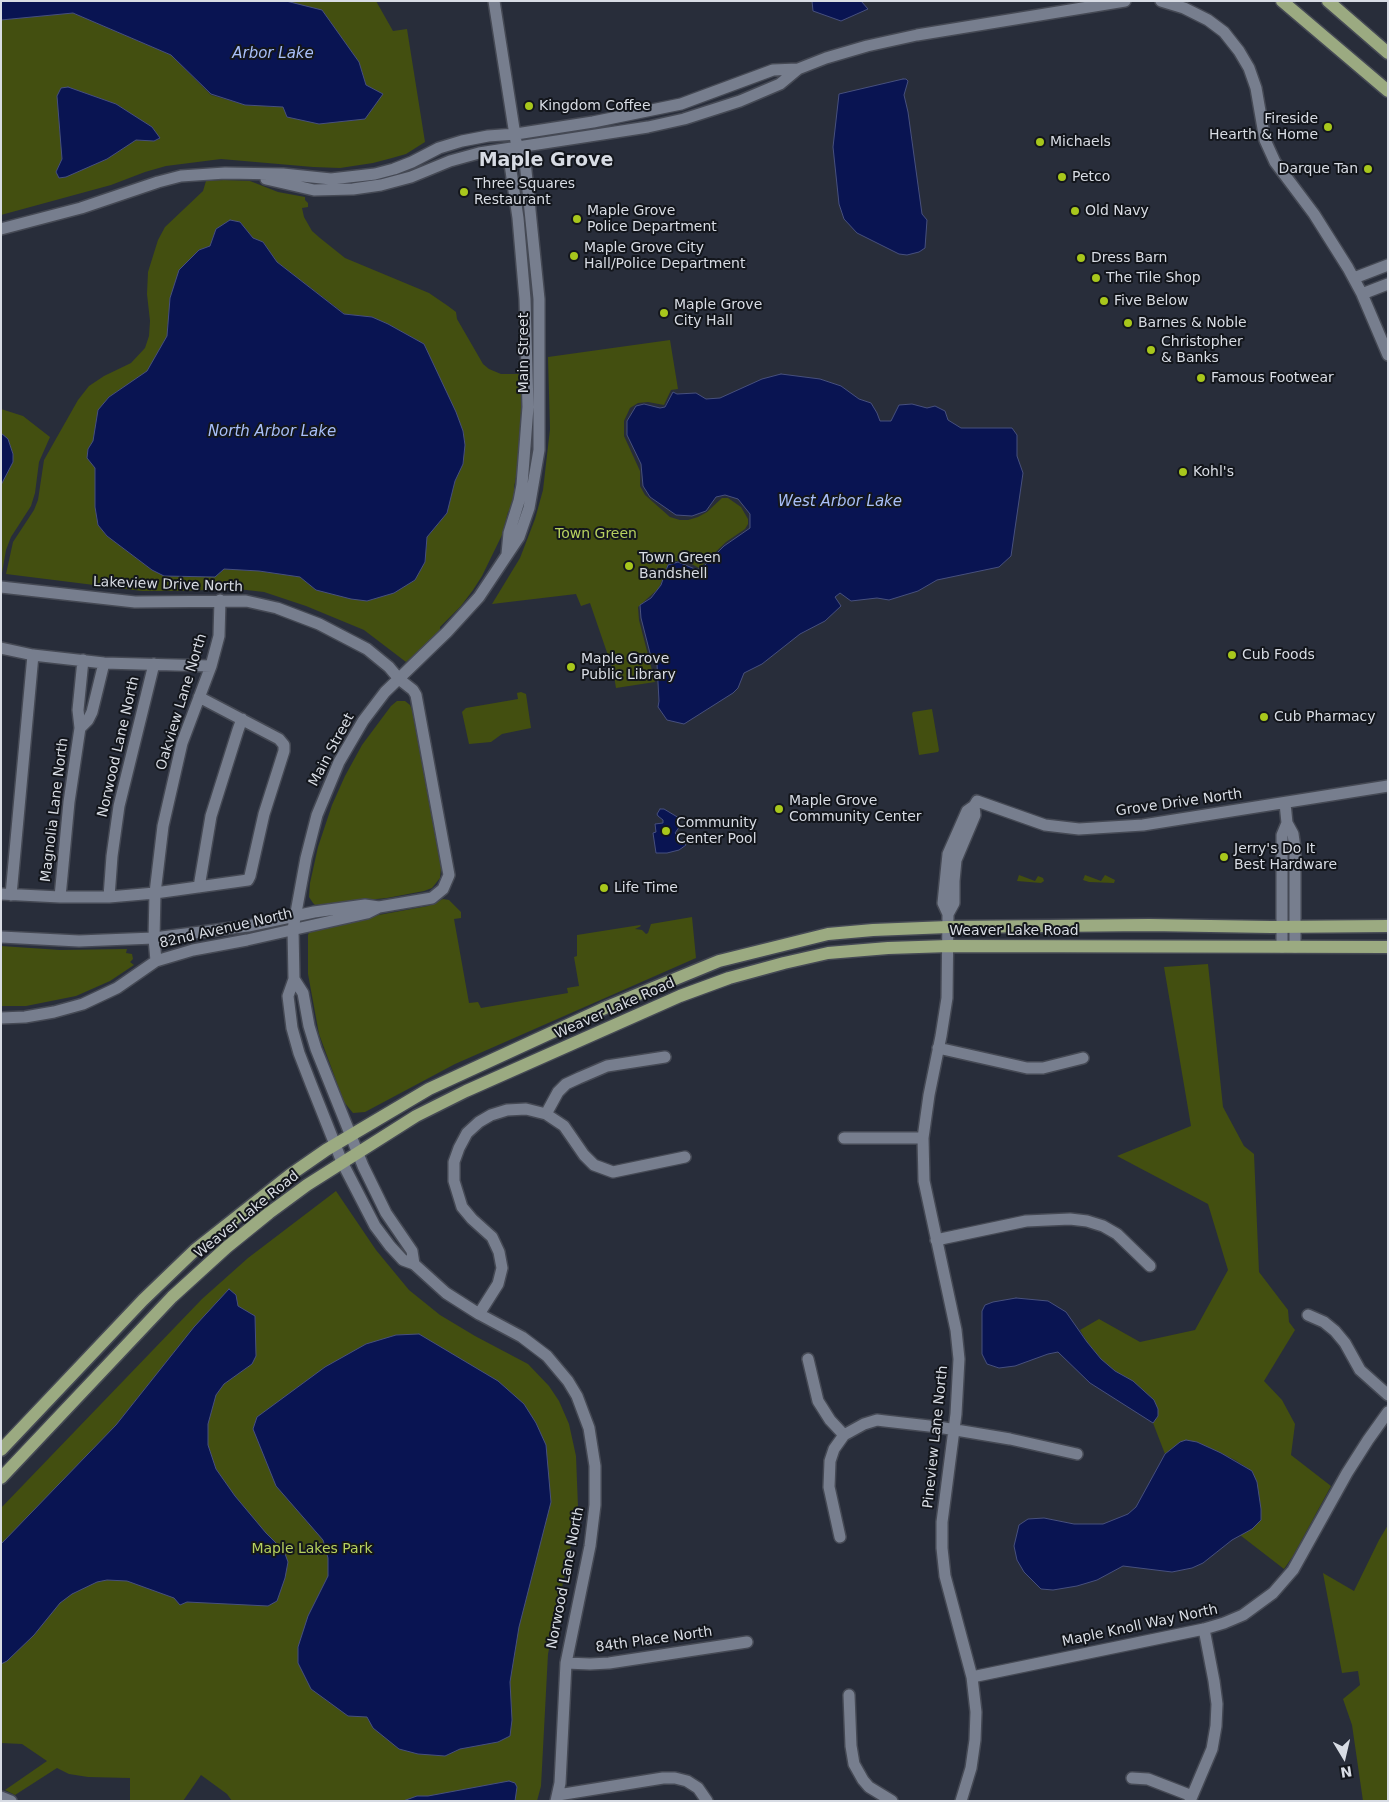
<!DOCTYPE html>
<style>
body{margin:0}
#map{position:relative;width:1389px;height:1802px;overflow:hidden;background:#282d3a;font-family:"DejaVu Sans",sans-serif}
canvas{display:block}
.frame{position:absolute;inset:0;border:2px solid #d8dce4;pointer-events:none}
.north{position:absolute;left:1319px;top:1732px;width:50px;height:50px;-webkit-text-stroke:4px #13161c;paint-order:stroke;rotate:171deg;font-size:14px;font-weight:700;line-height:20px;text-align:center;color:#d8dce4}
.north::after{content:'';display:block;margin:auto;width:18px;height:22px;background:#d8dce4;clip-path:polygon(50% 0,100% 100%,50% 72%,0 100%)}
</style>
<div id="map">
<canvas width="1389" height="1802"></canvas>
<div class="frame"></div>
<div class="north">N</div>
</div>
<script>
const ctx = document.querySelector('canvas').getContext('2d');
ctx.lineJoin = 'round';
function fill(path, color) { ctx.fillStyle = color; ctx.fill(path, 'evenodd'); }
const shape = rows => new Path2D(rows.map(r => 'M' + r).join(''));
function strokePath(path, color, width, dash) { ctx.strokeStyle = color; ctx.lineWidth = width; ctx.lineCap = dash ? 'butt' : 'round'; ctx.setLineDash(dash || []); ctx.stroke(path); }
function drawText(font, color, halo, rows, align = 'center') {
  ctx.font = font + ' "DejaVu Sans",sans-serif'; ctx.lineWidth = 4; ctx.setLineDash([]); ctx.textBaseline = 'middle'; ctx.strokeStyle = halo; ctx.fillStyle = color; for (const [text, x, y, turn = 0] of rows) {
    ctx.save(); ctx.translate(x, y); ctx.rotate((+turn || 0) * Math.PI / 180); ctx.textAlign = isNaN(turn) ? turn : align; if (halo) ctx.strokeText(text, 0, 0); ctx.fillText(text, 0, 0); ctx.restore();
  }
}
fill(shape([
 [286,1,376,1,393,31,407,29,425,142,406,154,392,158,373,163,340,168,313,167,221,159,166,166,145,172,111,185,1,215,1,20,73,13,171,55,211,95,245,105,283,107,366,85,359,62],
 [68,87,116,104,152,127,160,139,154,141,136,140,107,159,91,165,56,172,62,159],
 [224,180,250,181,278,192,305,197,305,200,308,203,308,207,302,208,304,217,312,231,320,238,345,258,429,293,448,306,456,312,457,319,483,364,489,369,501,374,520,374,523,382,517,472,514,487,515,493,512,508,508,512,502,535,482,576,473,590,461,606,440,627,440,633,406,662,364,630,306,606,264,592,220,587,209,590,177,591,142,591,6,574,13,542,34,510,38,500,44,460,78,400,89,386,104,376,131,363,145,348,149,336,150,321,147,294,148,272,158,240,165,227,203,191,206,181],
 [240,222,253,238,263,242,277,262,345,314,372,317,388,324,424,344,463,431,463,464,455,481,447,513,427,537,425,562,367,601,316,590,300,577,259,571,224,569,215,577,164,576,152,570,107,536,98,525,95,507,95,468,88,449,93,441,109,397,147,372,167,336,170,298,199,250,210,246,216,229],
 [670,340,678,389,671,390,664,405,648,402,638,403,630,408,624,421,624,436,640,471,640,486,645,495,670,517,680,520,688,520,698,517,707,512,722,498,728,498,741,507,748,519,748,524,745,529,726,542,699,568,686,561,669,561,659,588,638,607,639,620,655,682,616,688,613,670,590,603,581,606,576,594,492,604,520,558,535,519,543,490,550,429,548,357],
 [1,409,23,416,50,437,39,462,35,493,31,506,11,537,6,550,2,573,1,485,13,462,13,454,8,439,1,433],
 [517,693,521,692,526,694,531,728,502,734,491,742,469,744,462,712,466,708,518,699],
 [397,701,405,701,410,705,412,710,441,868,440,878,432,888,424,891,387,898,315,905,313,903,309,897,310,883,318,847,332,805,345,776,362,745,391,706],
 [932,709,939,750,938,752,919,755,912,714,913,712],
 [1019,875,1035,881,1038,876,1043,878,1044,881,1041,883,1017,881],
 [1085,875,1101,881,1105,875,1115,880,1114,883,1089,882,1083,880],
 [443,899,449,900,461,912,461,918,454,919,469,1003,478,1002,481,1008,568,993,567,988,579,986,574,957,577,956,577,935,640,925,641,926,635,929,642,930,646,934,648,933,651,924,692,917,696,958,455,1064,365,1112,353,1113,344,1102,319,1034,308,974,308,935,310,931,340,922,428,906],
 [1,946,60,950,127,949,126,953,132,954,133,959,130,962,134,965,110,981,76,996,26,1006,1,1006],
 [1208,964,1223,1107,1244,1146,1254,1154,1259,1272,1288,1310,1289,1322,1295,1330,1264,1381,1282,1400,1295,1424,1291,1455,1331,1486,1293,1556,1284,1569,1240,1535,1252,1529,1261,1509,1252,1471,1235,1460,1197,1442,1173,1448,1165,1454,1153,1423,1158,1416,1123,1376,1109,1367,1101,1359,1087,1342,1080,1330,1099,1319,1140,1342,1195,1330,1228,1270,1208,1204,1117,1156,1191,1126,1164,967],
 [336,1191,376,1250,409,1290,440,1315,475,1336,528,1364,549,1386,559,1401,569,1424,576,1456,578,1507,575,1526,548,1654,541,1786,537,1801,232,1801,227,1794,201,1775,183,1801,130,1801,130,1778,88,1777,69,1774,57,1768,15,1795,5,1790,47,1761,22,1744,1,1743,1,1508,202,1299,248,1258],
 [1388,1525,1388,1801,1363,1801,1352,1725,1343,1699,1360,1685,1358,1671,1342,1673,1323,1573,1354,1591,1379,1540]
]), '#434f10');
const water = shape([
 [1,1,286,1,322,10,359,62,366,85,383,94,365,119,319,124,287,117,283,107,245,105,211,94,171,55,73,13,1,20,1,1],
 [812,1,861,1,868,9,841,21,813,11,812,1],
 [903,79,906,79,908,81,904,95,908,112,922,214,927,220,925,248,919,252,907,255,899,254,857,233,844,219,839,204,833,147,839,94,903,79],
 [68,87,116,104,152,127,160,138,154,141,136,140,107,159,66,177,59,178,56,172,62,159,57,96,61,88,68,87],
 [230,220,240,222,253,238,263,242,277,262,344,314,372,317,388,324,424,344,456,412,463,431,465,445,463,464,455,481,447,513,427,537,425,562,415,580,394,593,367,601,351,599,316,590,300,577,259,571,224,569,215,577,164,576,152,570,107,536,98,525,95,507,95,468,87,458,88,449,93,441,98,410,109,397,147,371,167,336,170,298,179,270,199,250,210,246,216,229,230,220],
 [781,374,820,379,841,386,859,399,871,403,877,413,880,421,891,421,899,405,912,404,927,408,935,406,945,411,948,420,961,428,1012,428,1017,435,1017,456,1023,473,1011,556,999,567,937,580,918,591,889,600,877,598,851,601,840,593,835,597,841,606,825,621,800,634,762,664,744,673,738,688,733,693,684,724,667,720,658,707,659,701,657,664,652,661,641,618,640,605,651,598,661,585,668,565,678,562,695,569,701,569,724,546,750,528,750,514,738,499,725,495,716,497,706,511,692,516,676,515,650,497,643,486,641,464,627,435,627,421,636,406,644,404,660,408,665,407,673,392,677,394,696,393,706,399,720,398,762,379,781,374],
 [1,433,8,439,13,454,13,462,1,485,1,433],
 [660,809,664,809,679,818,680,826,675,833,686,845,679,850,667,853,656,853,653,833,656,832,655,824,663,823,663,820,658,816,657,814,660,809],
 [229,1289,236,1295,238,1306,255,1316,256,1356,252,1364,224,1384,216,1395,208,1424,208,1445,216,1469,235,1496,266,1533,284,1551,288,1562,285,1578,277,1601,268,1606,187,1602,180,1605,174,1598,127,1581,107,1580,97,1582,72,1594,60,1603,34,1635,7,1661,1,1664,1,1544,116,1425,194,1327,229,1289],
 [1016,1298,1048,1301,1066,1312,1087,1342,1101,1359,1115,1371,1133,1381,1154,1400,1158,1409,1158,1416,1153,1423,1090,1383,1058,1352,1048,1354,1015,1366,999,1368,987,1364,982,1354,982,1311,985,1305,993,1302,1016,1298],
 [419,1334,498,1381,524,1404,536,1423,546,1445,551,1502,519,1627,510,1682,512,1720,510,1736,498,1742,460,1749,445,1756,418,1754,399,1749,373,1728,367,1717,348,1716,311,1689,298,1663,298,1647,308,1616,328,1576,328,1558,323,1540,276,1486,253,1429,257,1417,325,1367,366,1344,396,1335,419,1334],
 [1186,1440,1197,1442,1221,1453,1252,1471,1257,1482,1261,1509,1261,1520,1252,1529,1232,1540,1203,1563,1192,1568,1172,1572,1123,1566,1097,1580,1077,1586,1053,1590,1041,1589,1024,1572,1017,1560,1014,1546,1019,1525,1028,1519,1044,1518,1074,1524,1103,1524,1128,1514,1136,1507,1165,1454,1180,1442,1186,1440],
 [509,1781,515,1783,517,1787,515,1801,403,1801,417,1796,428,1796,509,1781]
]);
fill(water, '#091452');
strokePath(water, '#47507e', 1);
const minor = shape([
 [494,1,517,148,525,161,539,299,539,450,529,508,519,537,479,597,447,632,385,692,363,721,339,762,317,815,306,858,293,929,294,979,288,996,292,1028,299,1053,311,1084,342,1162,375,1226,390,1246,403,1260,414,1264,446,1293,479,1314,522,1337,547,1356,568,1381,577,1396,589,1428,595,1466,595,1505,590,1546,566,1663,560,1783,556,1801],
 [1161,1,1184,8,1208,20,1224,32,1239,51,1249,68,1256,88,1265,140,1275,162,1314,214,1348,268,1362,294,1388,355],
 [266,179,314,190,353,189,381,185,411,177,450,161,479,153,648,127,684,119,740,101,780,84,798,69],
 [1,229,81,208,158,182,181,176,225,173,283,174,331,179,375,174,394,169,412,162,439,148,462,141,488,136,516,134,593,122,681,104,773,70,798,69,826,58,867,46,917,35,1125,1],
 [1354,278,1388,265],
 [1362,294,1388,284],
 [507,554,509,533,519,501,522,485,528,407,525,299,518,218,510,164,517,148],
 [1,587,135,602,246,601,277,608,319,624,367,649,389,667,399,679,413,690,416,695,449,875,443,889,432,898,379,907],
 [1,648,33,655,104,663,211,666],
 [83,660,78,710,80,728,88,720,92,712,104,663],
 [1285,803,1287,823,1293,834,1295,848,1295,947],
 [199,887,211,816,238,730,242,719],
 [1,894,60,897,109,897,155,893,248,880,250,876,264,814,284,751,284,745,279,739,199,697],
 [11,895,33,655],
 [60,897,69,802,80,728],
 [109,897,112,856,119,806,154,664],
 [948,914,943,903,948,854,967,811,974,806,977,801,1045,825,1079,829,1143,825,1388,786],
 [1,937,79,941,154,938,248,926,314,912,365,905,379,907,367,913,247,940,193,950,156,961,117,988,83,1004,54,1012,25,1017,1,1018],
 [1282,947,1282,835,1287,823],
 [156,961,154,938,155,893,163,826,182,743,211,666,219,636,220,600],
 [294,979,303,993,309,1026,316,1049,363,1166,386,1213,412,1251,414,1264],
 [938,1048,1027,1068,1043,1068,1083,1058],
 [546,1114,558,1092,566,1084,579,1078,607,1066,665,1057],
 [844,1138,923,1138],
 [936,1240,1026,1221,1070,1219,1087,1221,1103,1226,1117,1234,1150,1266],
 [479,1314,498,1284,502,1268,499,1252,492,1237,472,1219,462,1207,454,1181,454,1162,459,1148,467,1133,479,1122,491,1115,507,1110,526,1109,546,1114,564,1126,584,1155,594,1165,613,1172,685,1157],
 [1308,1315,1324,1322,1335,1331,1345,1343,1360,1370,1388,1395],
 [808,1359,818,1401,830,1420,844,1435],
 [840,1537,829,1487,830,1461,834,1449,844,1435,864,1424,877,1420,885,1421,938,1427,1010,1439,1077,1454],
 [566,1663,590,1664,609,1663,747,1642],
 [972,1677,1204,1629,1224,1623,1243,1615,1273,1593,1293,1570,1347,1473,1368,1440,1388,1412],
 [849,1695,851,1746,854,1764,863,1780,869,1787,892,1801],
 [1132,1778,1148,1779,1192,1796],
 [558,1795,663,1778,675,1778,687,1781,698,1788,707,1801],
 [1,1797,11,1801],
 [961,1801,971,1768,975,1740,976,1712,972,1677,945,1576,942,1548,942,1522,956,1414,959,1359,956,1330,924,1181,923,1138,929,1095,941,1036,947,998,948,914,954,903,954,881,956,860,975,815,974,806],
 [1190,1801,1212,1749,1216,1726,1217,1704,1214,1681,1204,1629]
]);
const major = shape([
 [1282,1,1388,91],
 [1328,1,1388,53],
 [1,1450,143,1300,195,1250,290,1175,326,1150,429,1089,607,1007,719,961,828,934,873,930,948,927,1149,925,1271,927,1388,926],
 [1,1478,172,1297,227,1247,269,1213,307,1185,416,1116,466,1091,680,996,729,978,784,963,828,953,888,948,949,946,1388,947]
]);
strokePath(minor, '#454954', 14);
strokePath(major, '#454954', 15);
strokePath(minor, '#777e8e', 11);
strokePath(major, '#9baa81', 12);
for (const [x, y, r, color] of [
 [529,106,5,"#a8c71c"],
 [1328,127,5,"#a8c71c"],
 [1040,142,5,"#a8c71c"],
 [1368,169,5,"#a8c71c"],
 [1062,177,5,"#a8c71c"],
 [464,192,5,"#a8c71c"],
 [1075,211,5,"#a8c71c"],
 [577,219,5,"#a8c71c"],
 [574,256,5,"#a8c71c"],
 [1081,258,5,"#a8c71c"],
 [1096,278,5,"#a8c71c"],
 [1104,301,5,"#a8c71c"],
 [664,313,5,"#a8c71c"],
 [1128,323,5,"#a8c71c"],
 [1151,350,5,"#a8c71c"],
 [1201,378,5,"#a8c71c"],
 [1183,472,5,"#a8c71c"],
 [629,566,5,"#a8c71c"],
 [1232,655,5,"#a8c71c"],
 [571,667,5,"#a8c71c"],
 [1264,717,5,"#a8c71c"],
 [779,809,5,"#a8c71c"],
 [666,831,5,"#a8c71c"],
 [1224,857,5,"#a8c71c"],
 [604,888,5,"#a8c71c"]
]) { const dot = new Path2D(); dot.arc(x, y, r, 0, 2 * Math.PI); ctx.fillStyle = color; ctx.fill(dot); strokePath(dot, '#13161c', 2); }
drawText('14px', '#d8dce4', '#13161c', [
 ["Kingdom Coffee",539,106],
 ["Fireside",1318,119,"right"],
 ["Hearth & Home",1318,135,"right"],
 ["Michaels",1050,142],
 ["Darque Tan",1358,169,"right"],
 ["Petco",1072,177],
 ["Three Squares",474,184],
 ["Restaurant",474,200],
 ["Maple Grove",587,211],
 ["Police Department",587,227],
 ["Old Navy",1085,211],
 ["Maple Grove City",584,248],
 ["Hall/Police Department",584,264],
 ["Dress Barn",1091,258],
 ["The Tile Shop",1106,278],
 ["Five Below",1114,301],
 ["Maple Grove",674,305],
 ["City Hall",674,321],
 ["Barnes & Noble",1138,323],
 ["Christopher",1161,342],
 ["& Banks",1161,358],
 ["Famous Footwear",1211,378],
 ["Kohl's",1193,472],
 ["Town Green",639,558],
 ["Bandshell",639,574],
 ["Cub Foods",1242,655],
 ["Maple Grove",581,659],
 ["Public Library",581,675],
 ["Cub Pharmacy",1274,717],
 ["Maple Grove",789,801],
 ["Community Center",789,817],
 ["Community",676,823],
 ["Center Pool",676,839],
 ["Jerry's Do It",1234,849],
 ["Best Hardware",1234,865],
 ["Life Time",614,888]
], 'left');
drawText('14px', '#d8dce4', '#13161c', [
 ["Main Street",524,353,-90],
 ["Lakeview Drive North",168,585,2],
 ["Oakview Lane North",182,702,-73],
 ["Norwood Lane North",119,747,-77],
 ["Main Street",332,750,-62],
 ["Grove Drive North",1179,803,-8],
 ["Magnolia Lane North",55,810,-83],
 ["82nd Avenue North",226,929,-13],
 ["Weaver Lake Road",1014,931],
 ["Weaver Lake Road",615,1009,-24],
 ["Weaver Lake Road",247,1215,-39],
 ["Pineview Lane North",936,1437,-84],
 ["Norwood Lane North",566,1578,-79],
 ["Maple Knoll Way North",1140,1626,-12],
 ["84th Place North",654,1640,-8]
]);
drawText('14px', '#b7d15f', '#13161c', [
 ["Town Green",596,534],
 ["Maple Lakes Park",312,1549]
]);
drawText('italic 15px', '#a8bff9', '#13161c', [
 ["Arbor Lake",273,54],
 ["North Arbor Lake",272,432],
 ["West Arbor Lake",840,502]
]);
drawText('bold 19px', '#d8dce4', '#13161c', [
 ["Maple Grove",546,161]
]);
</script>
